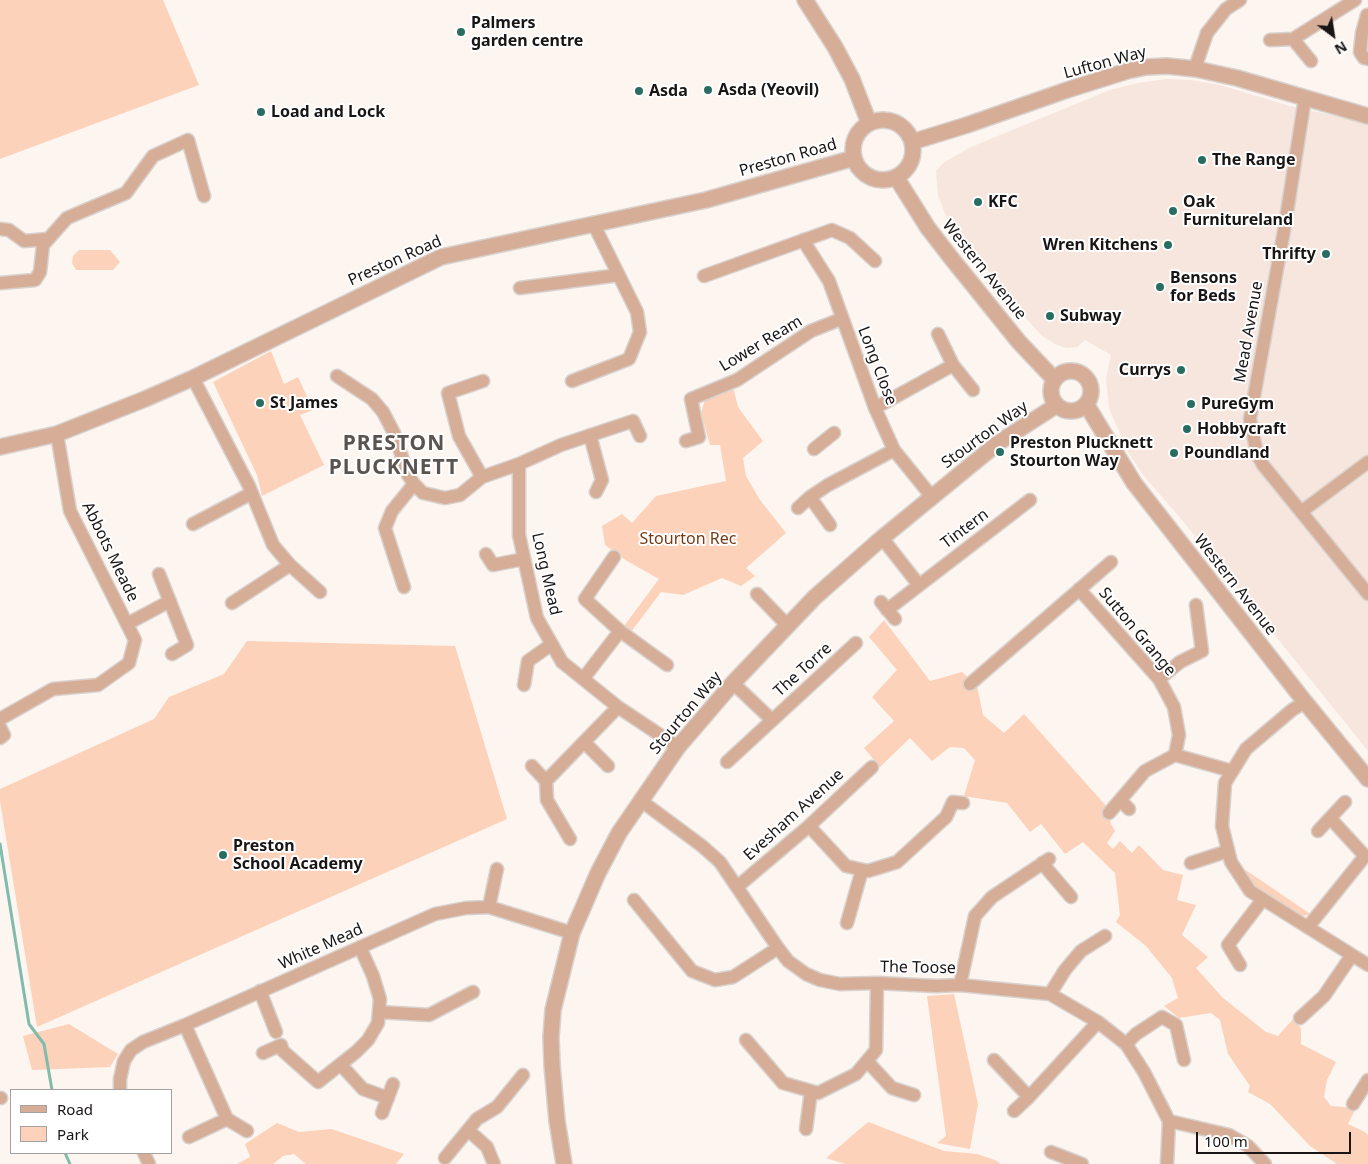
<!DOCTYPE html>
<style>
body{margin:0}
#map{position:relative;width:1368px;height:1164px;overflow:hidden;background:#fdf5f0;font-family:"Noto Sans",sans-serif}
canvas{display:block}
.legend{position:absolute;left:10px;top:1089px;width:162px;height:65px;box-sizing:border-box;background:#fff;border:1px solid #a3a1a1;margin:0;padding:6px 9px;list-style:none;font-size:15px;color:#181514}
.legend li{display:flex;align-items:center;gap:10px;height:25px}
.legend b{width:25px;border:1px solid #a3a1a1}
.north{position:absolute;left:1308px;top:10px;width:50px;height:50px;-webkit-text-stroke:4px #fff;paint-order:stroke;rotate:149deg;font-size:14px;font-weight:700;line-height:20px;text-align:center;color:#181514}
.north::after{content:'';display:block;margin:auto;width:18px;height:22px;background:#181514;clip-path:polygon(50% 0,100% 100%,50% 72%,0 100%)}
.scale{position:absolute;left:1196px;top:1132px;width:155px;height:22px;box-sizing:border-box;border:2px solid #181514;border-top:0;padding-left:6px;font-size:15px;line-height:18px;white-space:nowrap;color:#181514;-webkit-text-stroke:4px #fff;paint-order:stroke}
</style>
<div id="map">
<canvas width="1368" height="1164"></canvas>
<ul class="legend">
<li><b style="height:6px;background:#d6ae98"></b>Road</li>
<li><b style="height:14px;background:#fdd2ba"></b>Park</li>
</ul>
<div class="north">N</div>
<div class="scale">100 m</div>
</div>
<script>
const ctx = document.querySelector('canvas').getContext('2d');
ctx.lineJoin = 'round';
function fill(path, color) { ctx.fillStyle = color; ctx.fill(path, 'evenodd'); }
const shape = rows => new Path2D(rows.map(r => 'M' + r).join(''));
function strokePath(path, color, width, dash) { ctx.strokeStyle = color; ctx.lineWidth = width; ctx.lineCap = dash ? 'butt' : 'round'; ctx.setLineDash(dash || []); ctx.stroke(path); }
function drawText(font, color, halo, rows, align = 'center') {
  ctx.font = font + ' "Noto Sans",sans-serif'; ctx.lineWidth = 4; ctx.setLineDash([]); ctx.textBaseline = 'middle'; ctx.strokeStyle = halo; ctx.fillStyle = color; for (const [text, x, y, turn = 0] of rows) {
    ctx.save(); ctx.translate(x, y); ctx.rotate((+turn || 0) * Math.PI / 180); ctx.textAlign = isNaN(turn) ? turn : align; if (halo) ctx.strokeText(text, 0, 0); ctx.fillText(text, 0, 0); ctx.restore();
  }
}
fill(shape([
 [1166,79,1191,80,1220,85,1290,106,1368,123,1368,751,1182,520,1144,476,1129,454,1109,408,1106,379,1111,355,1085,340,1077,347,1066,348,1055,344,1041,335,1022,314,946,216,938,195,936,171,943,163,971,147,1110,90,1138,83]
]), '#f6e6de');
fill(shape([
 [0,0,163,0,199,85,0,159],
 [79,250,110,250,120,262,113,270,76,270,72,263,73,256],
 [271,351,284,384,298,377,313,410,300,415,324,465,262,496,257,475,213,382],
 [733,387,738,407,763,441,743,458,746,476,760,500,786,533,746,568,755,576,741,586,722,578,683,595,661,592,631,632,624,626,659,579,627,561,605,545,602,526,622,514,632,523,656,496,726,481,720,445,710,445,701,413,705,399],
 [884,620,930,681,962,672,977,686,983,715,1004,733,1024,714,1107,807,1111,824,1115,831,1107,843,1113,849,1120,841,1132,853,1139,845,1163,870,1183,875,1177,900,1196,905,1182,935,1208,957,1196,968,1223,998,1266,1032,1278,1036,1294,1018,1301,1029,1301,1044,1336,1062,1327,1080,1324,1097,1331,1106,1356,1108,1348,1124,1365,1132,1368,1135,1368,1164,1337,1164,1310,1146,1270,1104,1248,1092,1250,1086,1228,1054,1220,1020,1211,1013,1179,1018,1164,1006,1178,998,1172,978,1146,946,1116,922,1120,915,1115,873,1083,842,1065,854,1041,824,1030,832,1007,803,964,796,975,760,964,748,950,747,932,761,910,738,880,767,864,748,894,721,872,697,897,670,869,637],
 [247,641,455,646,507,819,37,1027,0,801,0,789,154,719,169,697,224,674],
 [1244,869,1312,915,1298,916,1254,888,1242,871],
 [954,994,978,1104,970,1149,937,1143,946,1136,927,996],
 [69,1024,118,1054,110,1067,32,1070,23,1036],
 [868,1122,944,1151,977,1154,995,1160,1001,1164,845,1164,826,1158],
 [277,1123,299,1132,332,1129,404,1154,396,1164,306,1164,294,1154,283,1156,273,1164,237,1164,250,1157,245,1144]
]), '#fdd2ba');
strokePath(shape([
 [0,844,29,1024,44,1044,52,1090],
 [65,1153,70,1164]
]), '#80bbad', 3);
const minor = shape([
 [1367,15,1362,33,1360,52,1364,58,1368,59],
 [1293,39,1355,0],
 [1270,40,1293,39,1311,61],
 [1196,69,1197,62,1207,33,1226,9,1240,0],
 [1305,98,1285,225,1250,419,1257,454,1263,465,1368,594],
 [0,229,9,230,24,241,47,239],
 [803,240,829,281,875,408,894,450,932,497],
 [704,276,832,230,850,238,875,261],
 [0,283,35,280,40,272,43,245,67,218,126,193,153,156,188,140,204,196],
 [520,288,619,275],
 [938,334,953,365,973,390],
 [337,376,372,399,383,412,394,433,408,475,414,484],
 [193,378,249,486,273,545,290,565,320,592],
 [572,381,629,359,640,332,637,312,593,223],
 [875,408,953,365],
 [590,435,602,480,596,492],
 [686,441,699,437,691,399,737,380,811,331,841,319],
 [814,449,834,433],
 [519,464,519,535,537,618,562,662,618,707,678,747],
 [482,477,459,436,448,393,483,381],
 [798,508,810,497],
 [1301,512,1368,462],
 [193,524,252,493],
 [830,525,810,497,828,485,894,450],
 [882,538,919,585],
 [486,554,493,565,524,559],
 [614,557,585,599,620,631,667,665],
 [159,574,187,645,172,654],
 [404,587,385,528,392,511,414,484,423,493,432,495,445,498,460,495,482,477,519,464,561,445,633,421,640,436],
 [1079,589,1159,679,1174,707,1179,735,1175,755],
 [757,594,787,625],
 [881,602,895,619],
 [232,603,290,565],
 [887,610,1030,500],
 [127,624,170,601],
 [583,679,620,631],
 [1159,679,1180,662,1202,651,1196,605],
 [733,683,772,720],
 [970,684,1111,562],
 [524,685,528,661,552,644],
 [1305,702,1292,710,1246,749,1225,783,1222,826,1231,862,1250,891,1368,965],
 [0,719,53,689,98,685,129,663,135,640,70,511,57,434],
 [0,727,4,735,0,738],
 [584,742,608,766],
 [727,762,856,643],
 [532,766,546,781],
 [640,800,702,846,720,862,778,948,788,961,806,974,820,980,840,984,877,983,936,986,960,985,1050,994,1098,1022,1126,1044,1144,1072,1169,1121,1167,1164],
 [1120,800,1129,809],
 [1109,813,1145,771,1175,755,1232,771],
 [809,826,846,866,868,871,897,862,946,817,953,802,963,803],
 [1318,831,1345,802],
 [570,839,547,800,546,781,618,707],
 [1042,863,1071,897],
 [1191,863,1228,851],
 [737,887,809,826,872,767],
 [634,900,692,971,715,980,733,977,778,948],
 [489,907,497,869],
 [847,923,862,870],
 [1308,927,1365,856,1330,818],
 [1240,965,1228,945,1263,899],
 [960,985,975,916,992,897,1049,859],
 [260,991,276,1032],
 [1050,994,1065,970,1081,951,1105,936],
 [379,1012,429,1015,473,992],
 [1300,1018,1324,996,1352,955],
 [185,1025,227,1119,247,1131],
 [746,1040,783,1083,818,1093,856,1074,876,1050,877,983],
 [1126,1044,1136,1034,1162,1017,1176,1025,1184,1060],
 [263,1053,281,1045,283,1051,318,1082,356,1052,368,1040,378,1023,380,999,373,976,360,947],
 [994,1060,1029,1097],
 [867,1061,892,1088,914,1095],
 [341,1065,363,1089,388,1098],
 [120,1090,120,1079,124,1061,131,1050,143,1042,185,1025,435,914,466,908,489,907,572,933],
 [0,1098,1,1098],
 [1353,1104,1368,1080],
 [1014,1111,1029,1097,1098,1022],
 [382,1113,393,1084],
 [1169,1121,1229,1135,1248,1146,1265,1164],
 [806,1129,811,1091],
 [468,1130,487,1147,494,1164],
 [189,1137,227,1119],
 [1051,1152,1082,1164],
 [144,1153,149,1164],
 [445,1158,477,1119,497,1107,523,1075]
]);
const tertiary = shape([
 [805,0,835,47,852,79,869,123],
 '853 150a30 30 0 1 1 60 0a30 30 0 1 1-60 0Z',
 [912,142,967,125,1067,90,1127,71,1146,67,1167,66,1196,69,1237,78,1368,116],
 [896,177,928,228,952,259,1019,342,1054,379],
 '1051 391a20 20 0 1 1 40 0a20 20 0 1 1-40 0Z',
 [1086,404,1134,483,1305,702,1368,779],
 [0,447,57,434,145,399,193,378,441,257,706,200,854,158],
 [564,1164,557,1121,552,1065,551,1037,553,1010,572,933,598,873,619,833,678,747,733,683,815,597,882,538,998,443,1057,405]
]);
strokePath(minor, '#d8d1cd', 15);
strokePath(tertiary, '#d8d1cd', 18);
strokePath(minor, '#d6ae98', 12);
strokePath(tertiary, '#d6ae98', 15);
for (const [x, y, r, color] of [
 [461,32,5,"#286d60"],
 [708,90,5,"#286d60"],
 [639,91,5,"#286d60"],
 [261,112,5,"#286d60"],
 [1202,160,5,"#286d60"],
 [978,202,5,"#286d60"],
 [1173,211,5,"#286d60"],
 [1168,245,5,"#286d60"],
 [1326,254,5,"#286d60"],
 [1160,287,5,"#286d60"],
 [1050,316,5,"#286d60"],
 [1181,370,5,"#286d60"],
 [260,403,5,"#286d60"],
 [1191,404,5,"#286d60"],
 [1187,429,5,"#286d60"],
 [1000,452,5,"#286d60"],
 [1174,453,5,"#286d60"],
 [223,855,5,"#286d60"]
]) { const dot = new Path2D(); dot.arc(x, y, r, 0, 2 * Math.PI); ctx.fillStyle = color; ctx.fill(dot); strokePath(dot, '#fff', 2); }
drawText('bold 16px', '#181514', '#fff', [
 ["Palmers",471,23],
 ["garden centre",471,41],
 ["Asda (Yeovil)",718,90],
 ["Asda",649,91],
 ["Load and Lock",271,112],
 ["The Range",1212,160],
 ["KFC",988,202],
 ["Oak",1183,202],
 ["Furnitureland",1183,220],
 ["Wren Kitchens",1158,245,"right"],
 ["Thrifty",1316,254,"right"],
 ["Bensons",1170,278],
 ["for Beds",1170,296],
 ["Subway",1060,316],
 ["Currys",1171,370,"right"],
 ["St James",270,403],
 ["PureGym",1201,404],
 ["Hobbycraft",1197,429],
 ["Preston Plucknett",1010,443],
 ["Stourton Way",1010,461],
 ["Poundland",1184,453],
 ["Preston",233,846],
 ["School Academy",233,864]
], 'left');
drawText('16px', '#181514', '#fff', [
 ["Lufton Way",1105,63,-15],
 ["Preston Road",788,158,-16],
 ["Preston Road",395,261,-24],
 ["Western Avenue",984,270,51],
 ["Mead Avenue",1249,332,-80],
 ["Lower Ream",761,344,-31],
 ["Long Close",877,366,69],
 ["Stourton Way",985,435,-36],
 ["Tintern",965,529,-37],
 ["Abbots Meade",110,552,64],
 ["Long Mead",546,574,77],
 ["Western Avenue",1235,585,52],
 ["Sutton Grange",1137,632,50],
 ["The Torre",803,670,-42],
 ["Stourton Way",686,713,-50],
 ["Evesham Avenue",794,815,-42],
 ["White Mead",321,947,-24],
 ["The Toose",918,968,1]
]);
drawText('16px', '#753b16', '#fff', [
 ["Stourton Rec",688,539]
]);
ctx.letterSpacing = '1px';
drawText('bold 21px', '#5a5350', '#fff', [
 ["PRESTON",394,444],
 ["PLUCKNETT",394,468]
]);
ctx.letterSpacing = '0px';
</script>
